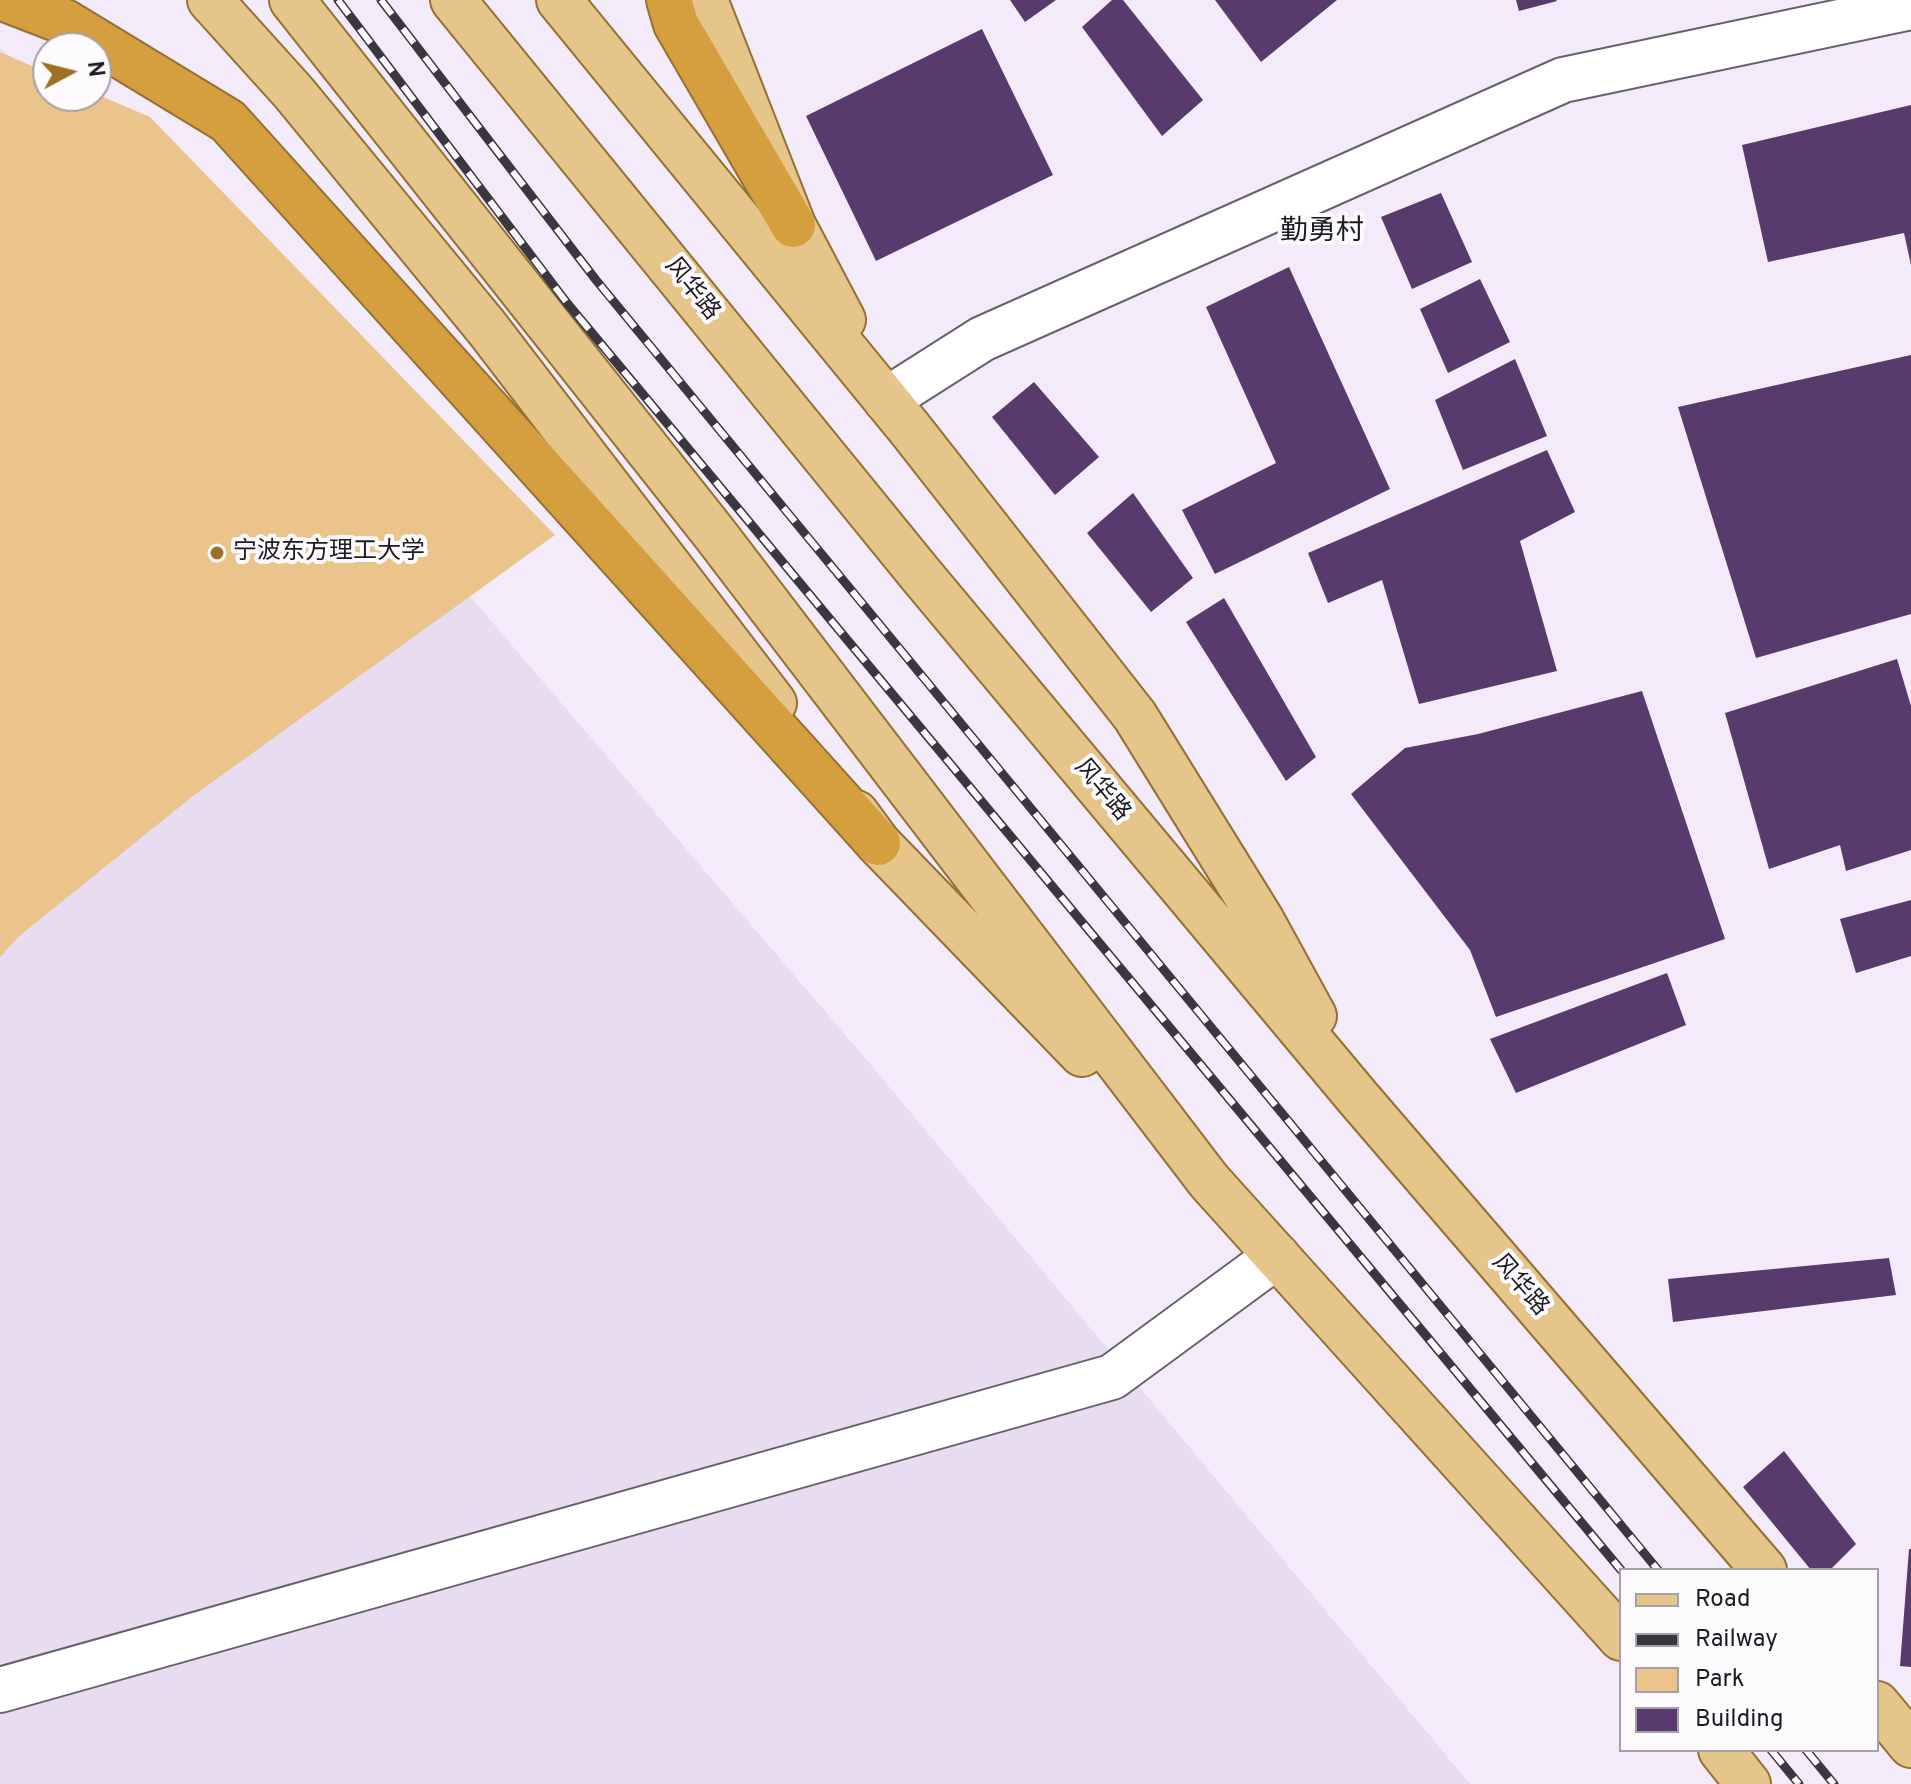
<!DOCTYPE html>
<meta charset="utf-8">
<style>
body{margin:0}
#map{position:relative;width:1911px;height:1784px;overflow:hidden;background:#f3ebfa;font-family:Overpass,sans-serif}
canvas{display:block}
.legend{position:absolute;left:1619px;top:1568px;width:260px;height:184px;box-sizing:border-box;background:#fdfbfe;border:2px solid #a3a1a5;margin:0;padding:10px 14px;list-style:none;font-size:24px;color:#1c1a1f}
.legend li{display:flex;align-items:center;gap:16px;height:40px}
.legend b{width:40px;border:2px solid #a3a1a5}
.north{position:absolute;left:32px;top:32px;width:80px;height:80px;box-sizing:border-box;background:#fdfbfe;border:2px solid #a3a1a5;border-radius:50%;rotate:83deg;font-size:22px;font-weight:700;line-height:32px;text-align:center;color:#1c1a1f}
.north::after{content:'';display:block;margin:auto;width:28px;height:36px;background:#9d7121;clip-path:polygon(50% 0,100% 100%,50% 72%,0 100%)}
</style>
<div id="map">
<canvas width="1911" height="1784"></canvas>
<ul class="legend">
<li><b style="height:10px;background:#e6c58b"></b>Road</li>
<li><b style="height:10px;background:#3a383e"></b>Railway</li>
<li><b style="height:22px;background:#eac48a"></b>Park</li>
<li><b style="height:22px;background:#583a6d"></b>Building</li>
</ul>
<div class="north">N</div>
</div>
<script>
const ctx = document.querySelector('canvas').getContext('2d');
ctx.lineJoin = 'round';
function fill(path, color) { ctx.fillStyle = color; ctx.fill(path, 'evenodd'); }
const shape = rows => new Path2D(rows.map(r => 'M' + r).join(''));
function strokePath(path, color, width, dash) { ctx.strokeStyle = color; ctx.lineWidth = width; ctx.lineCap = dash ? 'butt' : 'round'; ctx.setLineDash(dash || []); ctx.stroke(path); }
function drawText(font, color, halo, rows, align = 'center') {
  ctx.font = font + ' Overpass,"Noto Sans SC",sans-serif'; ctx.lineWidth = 8; ctx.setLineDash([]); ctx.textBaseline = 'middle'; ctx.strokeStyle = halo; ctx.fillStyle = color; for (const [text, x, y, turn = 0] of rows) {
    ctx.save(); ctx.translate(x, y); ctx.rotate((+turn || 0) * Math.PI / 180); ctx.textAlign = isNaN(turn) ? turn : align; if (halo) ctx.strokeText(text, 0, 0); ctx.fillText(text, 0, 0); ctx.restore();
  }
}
fill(shape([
 [0,47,866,1059,1470,1784,0,1784]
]), '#e8dcf1');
fill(shape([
 [0,52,48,73,48,96,96,94,150,117,555,535,193,796,18,937,0,957]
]), '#eac48a');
fill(shape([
 [1010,0,1056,0,1025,22],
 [1112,0,1123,0,1203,100,1162,136,1082,27],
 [1215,0,1337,0,1261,62],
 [1516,0,1556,0,1557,1,1519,11],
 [982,29,1053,175,876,261,806,116],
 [1911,105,1911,265,1904,233,1768,262,1742,145],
 [1441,193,1472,262,1412,289,1381,217],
 [1289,267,1390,489,1215,574,1182,510,1276,463,1206,307],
 [1480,279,1510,342,1448,373,1420,309],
 [1911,355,1911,614,1756,658,1678,407],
 [1515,359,1547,436,1463,470,1435,400],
 [1034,382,1099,457,1055,495,992,417],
 [1547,450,1575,512,1520,541,1557,671,1419,704,1382,580,1328,603,1308,553],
 [1133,493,1193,578,1151,612,1087,533],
 [1224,598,1316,757,1286,781,1186,622],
 [1897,659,1911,706,1911,850,1846,871,1840,845,1769,869,1725,713],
 [1642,691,1725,939,1496,1017,1470,950,1351,794,1405,748,1478,734],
 [1911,900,1911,956,1856,973,1840,919],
 [1667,973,1686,1025,1516,1093,1490,1039],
 [1889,1258,1896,1295,1673,1322,1668,1279],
 [1784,1451,1856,1544,1830,1570,1811,1570,1743,1487],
 [1909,1549,1911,1549,1911,1667,1900,1666]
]), '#583a6d');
const minor = shape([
 [886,400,982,339,1563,80,1911,7],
 [0,1690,1112,1377,1277,1256]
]);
const major = shape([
 [210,0,294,93,487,328,774,703],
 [292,0,714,533,1209,1181,1621,1638],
 [453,0,921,575,1359,1099,1764,1570],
 [559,0,910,429,1135,716,1262,921,1314,1016],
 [705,0,793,225,843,320],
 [856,813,878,843,1082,1054],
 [1877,1704,1911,1745],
 [1721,1750,1748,1784]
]);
const highway = shape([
 [8,0,65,22,228,121,878,843],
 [669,0,676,24,793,225]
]);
strokePath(minor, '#68616d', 48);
strokePath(major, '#947033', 48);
strokePath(highway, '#947033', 48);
strokePath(minor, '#fff', 44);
strokePath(major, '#e6c58b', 44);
strokePath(highway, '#d59e3e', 44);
const rail = shape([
 [338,0,567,303,1621,1570],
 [381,0,596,280,1658,1570],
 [1771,1750,1799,1784],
 [1806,1750,1834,1784]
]);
strokePath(rail, '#3a383e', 9);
strokePath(rail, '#fdfbfe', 6, [18]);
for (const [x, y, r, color] of [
 [217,553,8,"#9d7121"]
]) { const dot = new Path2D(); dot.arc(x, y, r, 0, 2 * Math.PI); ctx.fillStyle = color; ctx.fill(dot); strokePath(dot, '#fdfbfe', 3); }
drawText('24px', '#1c1a1f', '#fdfbfe', [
 ["风华路",691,290,51],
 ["风华路",1101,791,50],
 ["风华路",1519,1286,49]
]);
drawText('24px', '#1c1a1f', '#fdfbfe', [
 ["宁波东方理工大学",233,553]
], 'left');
drawText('28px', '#1c1a1f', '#fdfbfe', [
 ["勤勇村",1322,233]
]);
</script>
